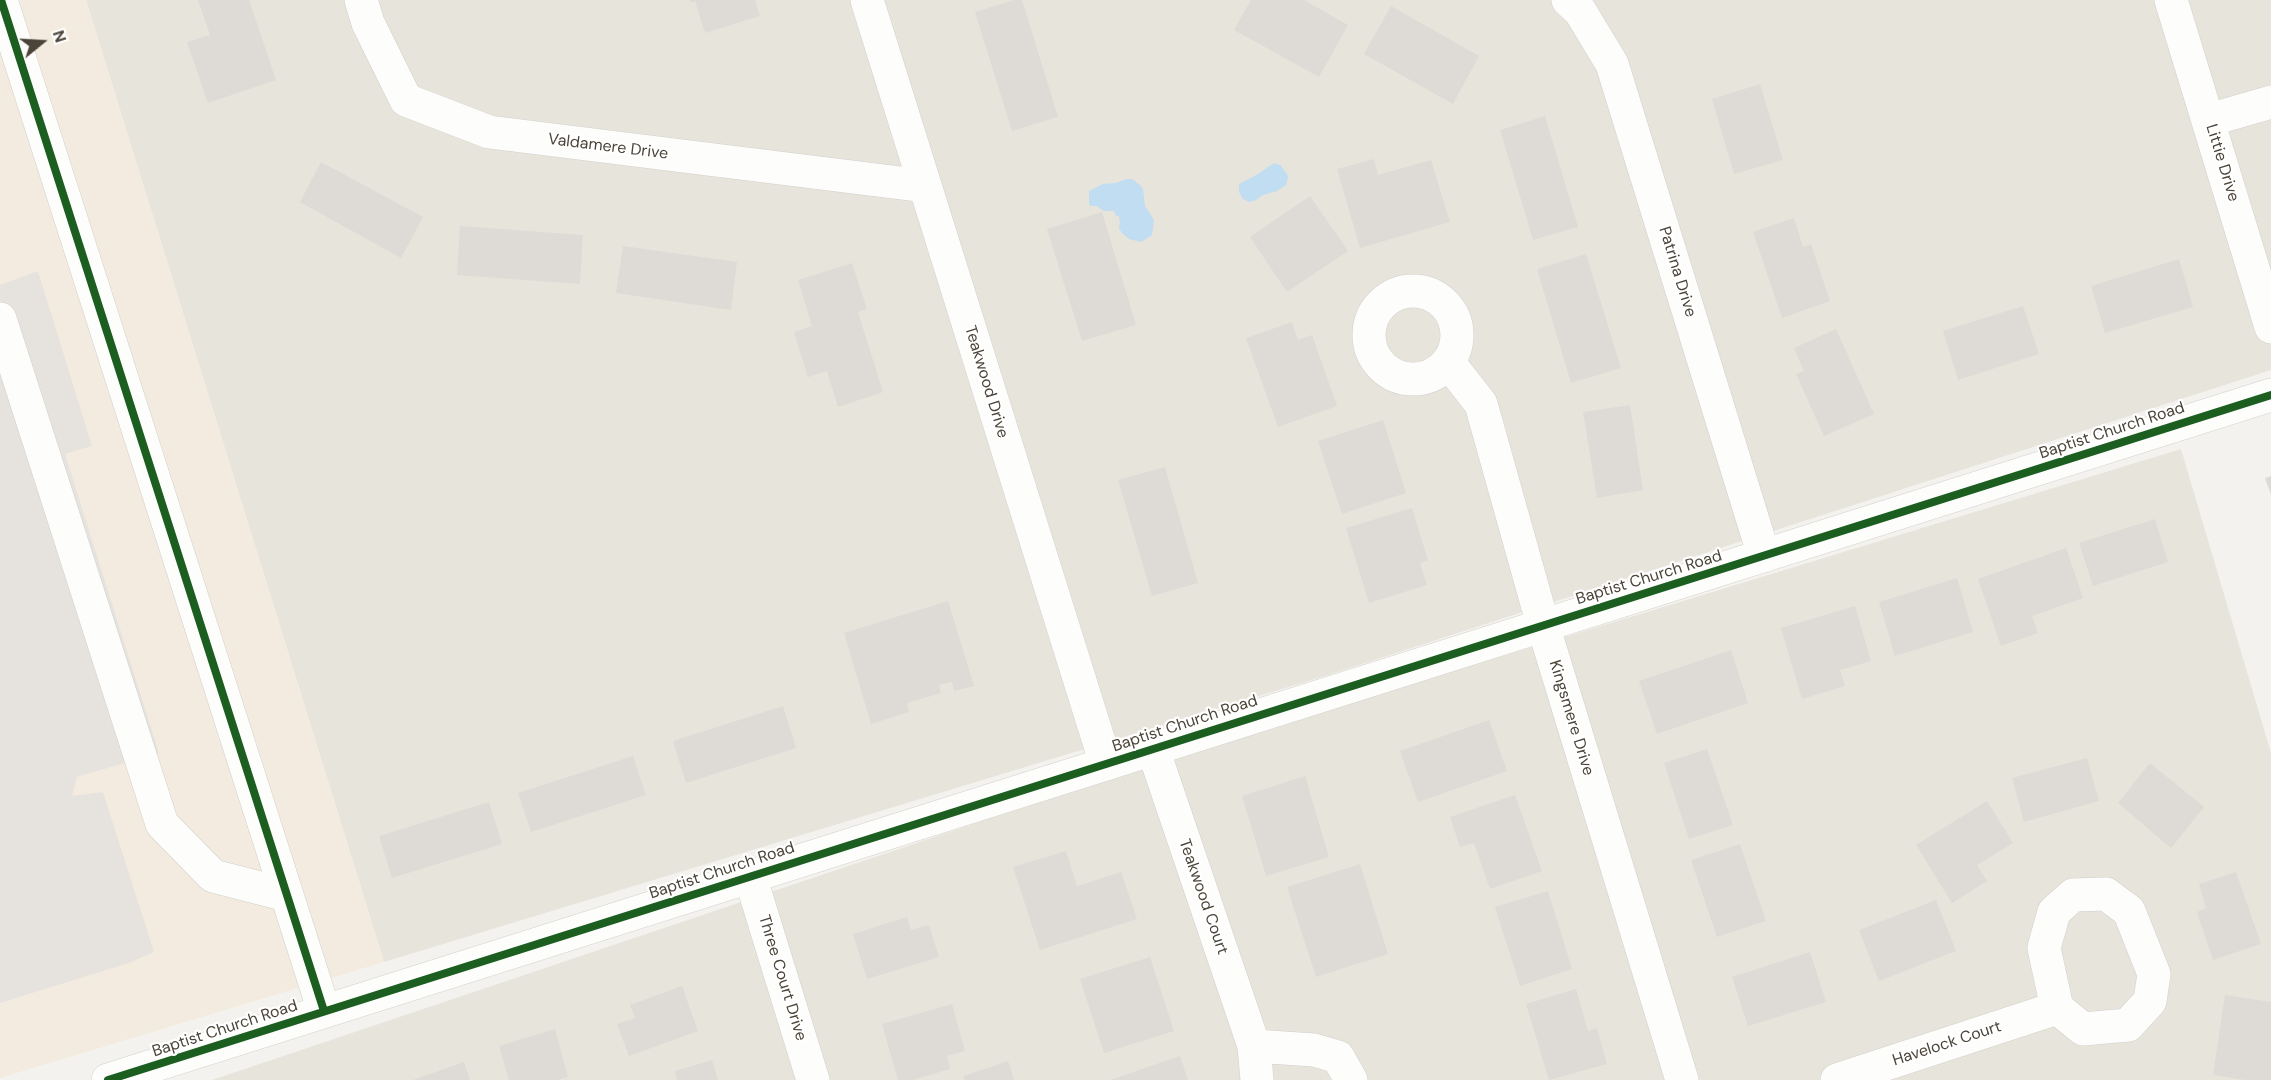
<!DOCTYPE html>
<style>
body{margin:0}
#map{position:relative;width:2271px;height:1080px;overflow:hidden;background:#f4f2ee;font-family:"DM Sans",sans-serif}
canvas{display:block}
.north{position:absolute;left:12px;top:12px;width:60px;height:60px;-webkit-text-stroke:4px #fff;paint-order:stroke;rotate:72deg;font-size:16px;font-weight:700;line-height:24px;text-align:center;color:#4b4439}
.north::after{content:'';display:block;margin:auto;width:21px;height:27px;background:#4b4439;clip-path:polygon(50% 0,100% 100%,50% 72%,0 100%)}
</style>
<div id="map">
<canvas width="2271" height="1080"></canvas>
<div class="north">N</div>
</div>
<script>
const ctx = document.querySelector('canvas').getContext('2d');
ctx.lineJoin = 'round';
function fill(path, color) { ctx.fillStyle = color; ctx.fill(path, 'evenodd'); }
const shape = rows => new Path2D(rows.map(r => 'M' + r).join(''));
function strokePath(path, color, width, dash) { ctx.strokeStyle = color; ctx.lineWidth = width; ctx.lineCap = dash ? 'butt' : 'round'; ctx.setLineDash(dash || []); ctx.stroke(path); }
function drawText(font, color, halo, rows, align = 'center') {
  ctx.font = font + ' "DM Sans",sans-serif'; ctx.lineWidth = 4.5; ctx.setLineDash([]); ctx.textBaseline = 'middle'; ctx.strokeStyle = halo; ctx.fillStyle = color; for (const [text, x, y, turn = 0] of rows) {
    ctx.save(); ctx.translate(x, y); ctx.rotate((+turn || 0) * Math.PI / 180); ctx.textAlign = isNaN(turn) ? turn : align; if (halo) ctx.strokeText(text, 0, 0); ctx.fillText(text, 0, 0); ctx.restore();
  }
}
fill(shape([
 [86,0,2271,0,2271,370,1328,675,384,962],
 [2181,449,2271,753,2271,1080,212,1080,988,819,1303,717]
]), '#e7e4dc');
fill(shape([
 [0,0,86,0,384,962,0,1078]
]), '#f3ebdf');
fill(shape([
 [38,271,92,446,65,454,159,753,77,777,72,796,103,792,154,952,129,963,0,1003,0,285]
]), '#e6e3df');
fill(shape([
 [1274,163,1280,165,1287,174,1288,178,1286,185,1277,191,1263,195,1256,200,1249,202,1243,199,1239,192,1239,184,1258,174],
 [1126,179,1132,179,1141,186,1143,189,1145,206,1154,220,1152,235,1141,242,1129,239,1122,233,1119,228,1120,222,1119,216,1116,216,1114,211,1104,211,1097,206,1090,206,1089,202,1089,191,1103,184,1116,183]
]), '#c0ddf1');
fill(shape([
 [198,0,249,0,276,80,208,103,187,42,210,35],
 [690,0,755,0,760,16,705,33,695,1,691,3],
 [1014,0,1022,0,1058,117,1012,131,975,12],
 [1251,0,1304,0,1348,25,1319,77,1234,30],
 [1391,6,1479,56,1453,104,1364,54],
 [1760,84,1783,160,1734,174,1712,99],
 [1545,116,1578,227,1533,240,1500,130],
 [1374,159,1378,175,1431,160,1450,222,1360,248,1337,169],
 [321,162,423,217,401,258,300,202],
 [1310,196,1348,251,1287,292,1250,237],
 [1102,212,1136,325,1082,341,1047,229],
 [1794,218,1803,247,1811,244,1830,301,1782,318,1753,232],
 [460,226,583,235,580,284,457,275],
 [623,246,737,262,731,310,616,293],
 [1586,254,1621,368,1571,383,1537,269],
 [2179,259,2193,307,2105,333,2091,286],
 [852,263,867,309,858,312,883,392,838,407,827,371,808,377,794,332,812,326,798,280],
 [2023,306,2039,354,1958,380,1943,331],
 [1292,322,1298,340,1312,335,1337,406,1278,427,1246,338],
 [1836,329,1874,414,1824,436,1796,374,1804,371,1794,348],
 [1630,405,1643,490,1597,498,1583,412],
 [1383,420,1406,493,1342,514,1318,441],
 [1165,467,1198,583,1152,596,1118,480],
 [2271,476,2271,495,2265,478],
 [1412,508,1428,560,1420,563,1427,585,1369,603,1346,528],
 [2155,519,2168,562,2093,586,2079,543],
 [2066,548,2083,598,2032,616,2038,633,2001,646,1978,579],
 [1957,578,1973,632,1895,656,1879,602],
 [948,601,974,686,954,691,952,682,939,685,941,693,907,703,909,712,871,724,844,633],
 [1855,606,1871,661,1840,670,1845,686,1802,699,1781,628],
 [1731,650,1748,703,1657,734,1639,681],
 [783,706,796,748,686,783,673,741],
 [1489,720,1507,771,1418,802,1400,751],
 [1707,749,1733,825,1689,839,1664,763],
 [633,756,646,795,531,832,518,793],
 [2087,758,2099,801,2024,822,2012,778],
 [2150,763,2204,807,2171,848,2118,803],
 [1305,776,1329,857,1266,876,1242,796],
 [1515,795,1542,871,1490,889,1474,843,1460,847,1450,817],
 [1987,801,2013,843,1977,865,1987,881,1952,903,1916,845],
 [489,802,502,844,392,878,379,836],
 [1740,844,1766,921,1717,937,1691,860],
 [1066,851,1077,886,1121,872,1137,919,1040,950,1013,867],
 [1360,864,1388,954,1316,977,1287,887],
 [2236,872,2261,944,2213,960,2197,912,2206,908,2199,884],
 [1548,891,1572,969,1520,986,1495,907],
 [1936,900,1956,951,1879,981,1859,930],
 [907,917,911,930,929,925,939,957,867,979,853,934],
 [1810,952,1826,1002,1748,1026,1732,977],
 [1150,957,1174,1031,1104,1053,1080,979],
 [682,986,698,1031,629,1056,617,1024,635,1018,630,1005],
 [1576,989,1588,1031,1597,1028,1607,1064,1549,1080,1526,1004],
 [2225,995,2271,1002,2271,1080,2245,1080,2213,1075],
 [952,1004,965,1051,947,1056,950,1069,913,1080,898,1080,882,1024],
 [555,1029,568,1077,558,1080,509,1080,499,1046],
 [1180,1056,1188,1080,1110,1080],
 [712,1060,718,1080,677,1080,675,1071],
 [1008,1061,1014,1080,965,1080,963,1076],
 [464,1062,470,1080,413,1080]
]), '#dedbd6');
const minor = shape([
 [1,0,324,1011],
 [361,0,368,23,406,100,489,132,925,186],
 [867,0,1106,764],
 [1568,0,1580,11,1612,64,1764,556],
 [2171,0,2271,327],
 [2209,120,2271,102],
 '1369 335a44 44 0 1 1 88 0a44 44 0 1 1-88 0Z',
 [0,319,162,824,213,876,287,895],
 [1449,363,1481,404,1543,625,1682,1080],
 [1153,749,1254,1046,1257,1080],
 [750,876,813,1080],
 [2106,894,2129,911,2154,974,2150,1001,2128,1025,2083,1029,2057,1008,2044,948,2054,912,2073,895,2106,894],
 [1254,1046,1314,1050,1338,1057,1351,1080],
 [1837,1080,2057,1008]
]);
const tertiary = shape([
 [108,1080,2271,395]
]);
strokePath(minor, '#d2d0cb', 34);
strokePath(tertiary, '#d2d0cb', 34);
strokePath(minor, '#fdfdfc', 33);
strokePath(tertiary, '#fdfdfc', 33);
strokePath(shape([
 [1,0,324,1011],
 [108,1080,2271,395]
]), '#1b5e20', 8);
drawText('16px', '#4b4439', '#fff', [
 ["Valdamere Drive",608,147,7],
 ["Littie Drive",2222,163,73],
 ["Patrina Drive",1677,272,73],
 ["Teakwood Drive",986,382,73],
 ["Baptist Church Road",2112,431,-18],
 ["Baptist Church Road",1649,578,-17],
 ["Kingsmere Drive",1571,718,73],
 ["Baptist Church Road",1185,724,-18],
 ["Baptist Church Road",722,871,-18],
 ["Teakwood Court",1203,897,71],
 ["Three Court Drive",782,978,73],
 ["Baptist Church Road",225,1029,-18],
 ["Havelock Court",1947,1044,-18]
]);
</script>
